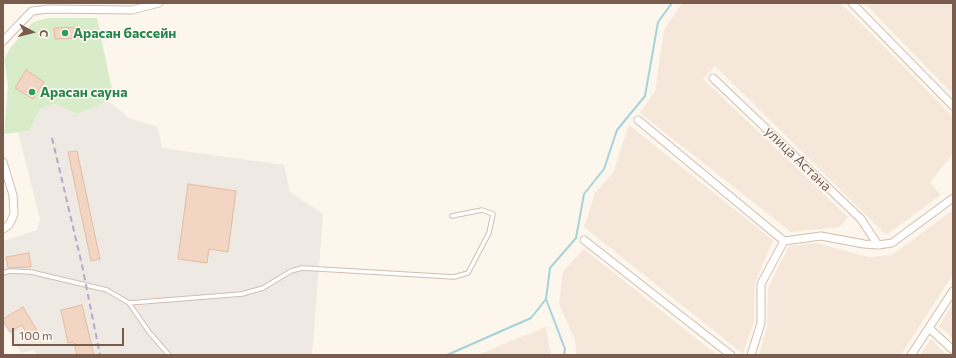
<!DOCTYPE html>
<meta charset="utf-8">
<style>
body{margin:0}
#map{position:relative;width:956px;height:358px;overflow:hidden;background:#fdf6ec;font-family:Commissioner,sans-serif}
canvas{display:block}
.frame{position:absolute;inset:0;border:4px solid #7a5c4d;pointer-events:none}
.north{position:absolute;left:12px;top:12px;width:40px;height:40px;-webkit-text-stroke:3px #fffaf3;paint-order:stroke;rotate:97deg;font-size:11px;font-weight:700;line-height:16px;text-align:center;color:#7a5c4d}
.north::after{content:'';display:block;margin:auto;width:14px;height:18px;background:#7a5c4d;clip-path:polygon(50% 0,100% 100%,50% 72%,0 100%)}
.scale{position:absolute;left:12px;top:328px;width:112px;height:18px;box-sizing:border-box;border:2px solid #7a5c4d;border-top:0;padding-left:5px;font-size:12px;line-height:14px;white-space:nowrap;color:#7a5c4d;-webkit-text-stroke:3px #fffaf3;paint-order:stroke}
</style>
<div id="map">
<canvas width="956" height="358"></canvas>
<div class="frame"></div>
<div class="north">С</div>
<div class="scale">100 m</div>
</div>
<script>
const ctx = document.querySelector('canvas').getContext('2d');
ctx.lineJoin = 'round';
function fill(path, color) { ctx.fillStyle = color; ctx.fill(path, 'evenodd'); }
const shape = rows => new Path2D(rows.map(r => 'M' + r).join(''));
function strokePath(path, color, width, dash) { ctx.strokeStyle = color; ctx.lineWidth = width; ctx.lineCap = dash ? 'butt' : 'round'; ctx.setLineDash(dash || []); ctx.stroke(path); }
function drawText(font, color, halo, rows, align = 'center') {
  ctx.font = font + ' Commissioner,sans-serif'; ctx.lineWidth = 3; ctx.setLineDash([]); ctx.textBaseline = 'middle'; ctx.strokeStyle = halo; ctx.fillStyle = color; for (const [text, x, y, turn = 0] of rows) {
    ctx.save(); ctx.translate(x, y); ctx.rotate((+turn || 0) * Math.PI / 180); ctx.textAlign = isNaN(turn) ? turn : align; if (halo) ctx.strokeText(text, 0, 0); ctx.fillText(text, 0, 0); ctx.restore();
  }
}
fill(shape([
 [682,3,841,3,953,117,953,154,930,182,941,195,886,235,715,66,703,79,848,217,840,227,791,232,640,113,655,91,664,30],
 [864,3,953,3,953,94],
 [629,125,773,240,755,283,754,321,743,354,584,227,595,193,613,173],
 [953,210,953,274,901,355,759,355,767,328,768,288,789,246,816,243,868,257,892,255],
 [584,249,717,355,576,355,575,340,559,304,563,271],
 [953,303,953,339,939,326],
 [546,327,551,355,477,355],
 [931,339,947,355,920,355]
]), '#f5e8da');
fill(shape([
 [108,101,129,118,158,127,162,148,284,165,290,192,323,214,312,355,37,355,34,350,21,353,3,323,3,241,37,230,40,219,18,132,29,131,40,109,56,104,77,114]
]), '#efe9e4');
fill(shape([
 [49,18,97,18,112,89,108,101,77,114,55,104,40,109,29,131,4,134,8,85,4,59,11,47,33,22]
]), '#d8ecc9');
strokePath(shape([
 [447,355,531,318,546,299],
 [564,355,565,349,546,299,550,268,576,238,584,194,604,169,617,130,645,96,658,22,672,3]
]), '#a5d3da', 2);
const building = shape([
 [81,27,81,38,55,39,54,28,81,27],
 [26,70,44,82,33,99,15,88,26,70],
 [77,151,100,259,91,261,68,152,77,151],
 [188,184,236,191,228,252,209,249,207,263,178,259,188,184],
 [29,253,31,267,8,268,6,257,29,253],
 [82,305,94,355,77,355,74,342,68,343,61,310,82,305],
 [23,307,39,334,30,340,22,325,10,332,3,321,3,319,23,307]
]);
fill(building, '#f3d5c3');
strokePath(building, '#e6bba3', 1);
const lane = shape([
 [3,273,10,271,31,272,107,290,129,303,149,332,169,355],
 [129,303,242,294,263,288,291,271,302,268,454,277,468,273,489,233,493,214,482,210,452,216]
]);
const street = shape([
 [852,3,953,106],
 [3,41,32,11,49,9,132,10,159,3],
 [713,78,861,219,878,245],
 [638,120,784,241],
 [3,162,13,195,14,214,9,225,3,229],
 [584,240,731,355],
 [929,328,953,350],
 [751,355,761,323,761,284,784,241,821,236,864,244,878,245,892,243,953,198],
 [911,355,953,291]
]);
strokePath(lane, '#d1beb0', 5.5);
strokePath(street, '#d1beb0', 9);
strokePath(lane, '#fff', 3.5);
strokePath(street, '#fff', 7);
strokePath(shape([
 [52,138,82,265,100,355]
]), '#b9a8c9', 2, [6, 4]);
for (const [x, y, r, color] of [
 [65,33,4,"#2e9e5b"],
 [32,92,4,"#2e9e5b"]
]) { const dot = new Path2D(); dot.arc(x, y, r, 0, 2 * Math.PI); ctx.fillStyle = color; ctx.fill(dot); strokePath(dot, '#fffaf3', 1.5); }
drawText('bold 14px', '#27864d', '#fffaf3', [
 ["Арасан бассейн",73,33],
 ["Арасан сауна",40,92]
], 'left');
drawText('14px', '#7a5c4d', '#fffaf3', [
 ["улица Астана",798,159,44]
]);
</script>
